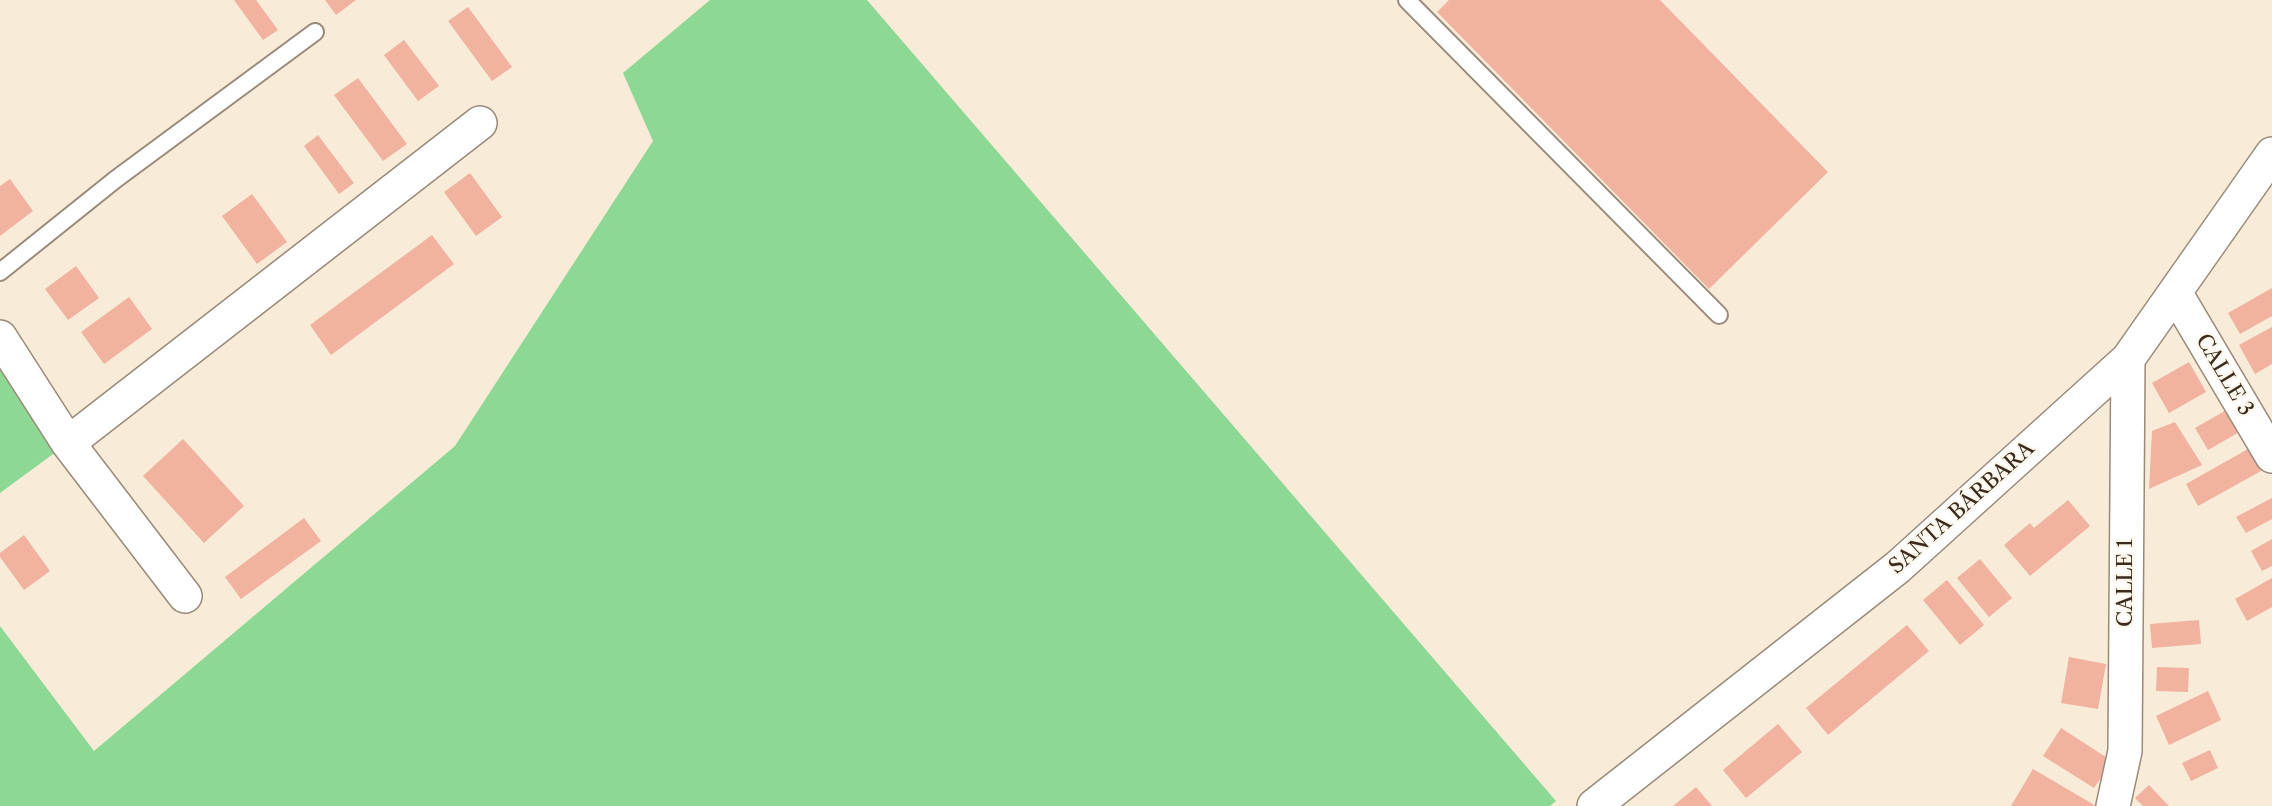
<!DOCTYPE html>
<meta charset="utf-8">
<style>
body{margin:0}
canvas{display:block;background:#f8ebd7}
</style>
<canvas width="2272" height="806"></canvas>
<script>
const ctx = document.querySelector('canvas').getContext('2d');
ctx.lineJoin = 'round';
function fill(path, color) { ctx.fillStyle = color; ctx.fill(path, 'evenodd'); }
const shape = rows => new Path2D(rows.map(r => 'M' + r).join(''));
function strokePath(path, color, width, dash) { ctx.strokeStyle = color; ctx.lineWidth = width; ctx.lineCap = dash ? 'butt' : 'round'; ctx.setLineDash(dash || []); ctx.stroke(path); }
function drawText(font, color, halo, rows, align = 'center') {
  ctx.font = font + ' "Libre Caslon Text",serif'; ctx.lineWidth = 4.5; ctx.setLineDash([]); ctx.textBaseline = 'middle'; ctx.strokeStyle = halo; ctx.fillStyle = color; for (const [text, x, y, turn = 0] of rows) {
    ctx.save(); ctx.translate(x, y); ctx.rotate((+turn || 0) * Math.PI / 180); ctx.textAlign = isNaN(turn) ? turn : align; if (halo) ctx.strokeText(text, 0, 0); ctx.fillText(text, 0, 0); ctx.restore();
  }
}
fill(shape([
 [710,0,867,0,1556,801,1550,806,0,806,0,626,94,751,455,446,653,141,623,73],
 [0,354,68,443,0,493]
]), '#8dd895');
fill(shape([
 [234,0,256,0,278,30,263,40],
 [325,0,356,0,336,15],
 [1449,0,1660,0,1828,172,1709,289,1437,12],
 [468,7,512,67,492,81,448,21],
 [404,40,439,86,418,101,384,55],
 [358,78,407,144,383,161,334,95],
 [318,135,354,183,339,194,304,146],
 [470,173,502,217,476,236,444,192],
 [10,179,33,211,0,236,0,186],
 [252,194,287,242,257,264,222,216],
 [432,235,454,264,331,355,310,325],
 [76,266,99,298,68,320,45,289],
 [2272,288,2272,316,2240,334,2228,313],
 [129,297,152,329,104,364,81,332],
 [2272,327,2272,364,2255,374,2239,345],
 [2189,362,2206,392,2169,413,2152,383],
 [2230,408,2243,430,2208,450,2195,428],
 [2175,422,2202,465,2149,489,2152,431],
 [183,439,244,506,204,543,143,476],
 [2248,449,2261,471,2198,506,2186,484],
 [2272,498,2272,519,2246,533,2236,517],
 [2068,500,2090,526,2030,576,2004,545,2030,523,2034,528],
 [304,518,321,541,241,599,225,577],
 [24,535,50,571,24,590,0,557,0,553],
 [2272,539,2272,566,2262,571,2251,551],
 [1980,559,2012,598,1989,617,1957,578],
 [2272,578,2272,607,2247,621,2235,599],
 [1947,580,1984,625,1960,645,1923,600],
 [2199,620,2201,644,2152,648,2150,624],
 [1907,625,1929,651,1828,735,1806,708],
 [2069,657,2106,664,2098,709,2061,703],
 [2157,667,2189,668,2188,692,2156,691],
 [2208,691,2221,720,2169,745,2156,716],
 [1778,724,1802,752,1746,798,1723,770],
 [2061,728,2112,761,2094,788,2043,756],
 [2210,750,2218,768,2191,781,2182,763],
 [2033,769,2096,806,2011,806],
 [2149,785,2169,806,2143,806,2135,798],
 [1696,787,1712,806,1673,806]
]), '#f1b2a0');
const lane = shape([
 [1407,0,1719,315],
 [0,272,116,179,315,32]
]);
const street = shape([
 [2176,294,2272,456],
 [0,337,68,443,185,596],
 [68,443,480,123],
 [1594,806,1898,567,2128,359,2272,154],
 [2113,806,2125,751,2128,359]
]);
strokePath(lane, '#9a8a7a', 20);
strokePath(street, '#9a8a7a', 36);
strokePath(lane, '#fff', 16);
strokePath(street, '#fff', 33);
drawText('21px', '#3b2a1e', '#fbf7ec', [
 ["CALLE 3",2224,375,59],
 ["SANTA BÁRBARA",1962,508,-42],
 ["CALLE 1",2126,583,-90]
]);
</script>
